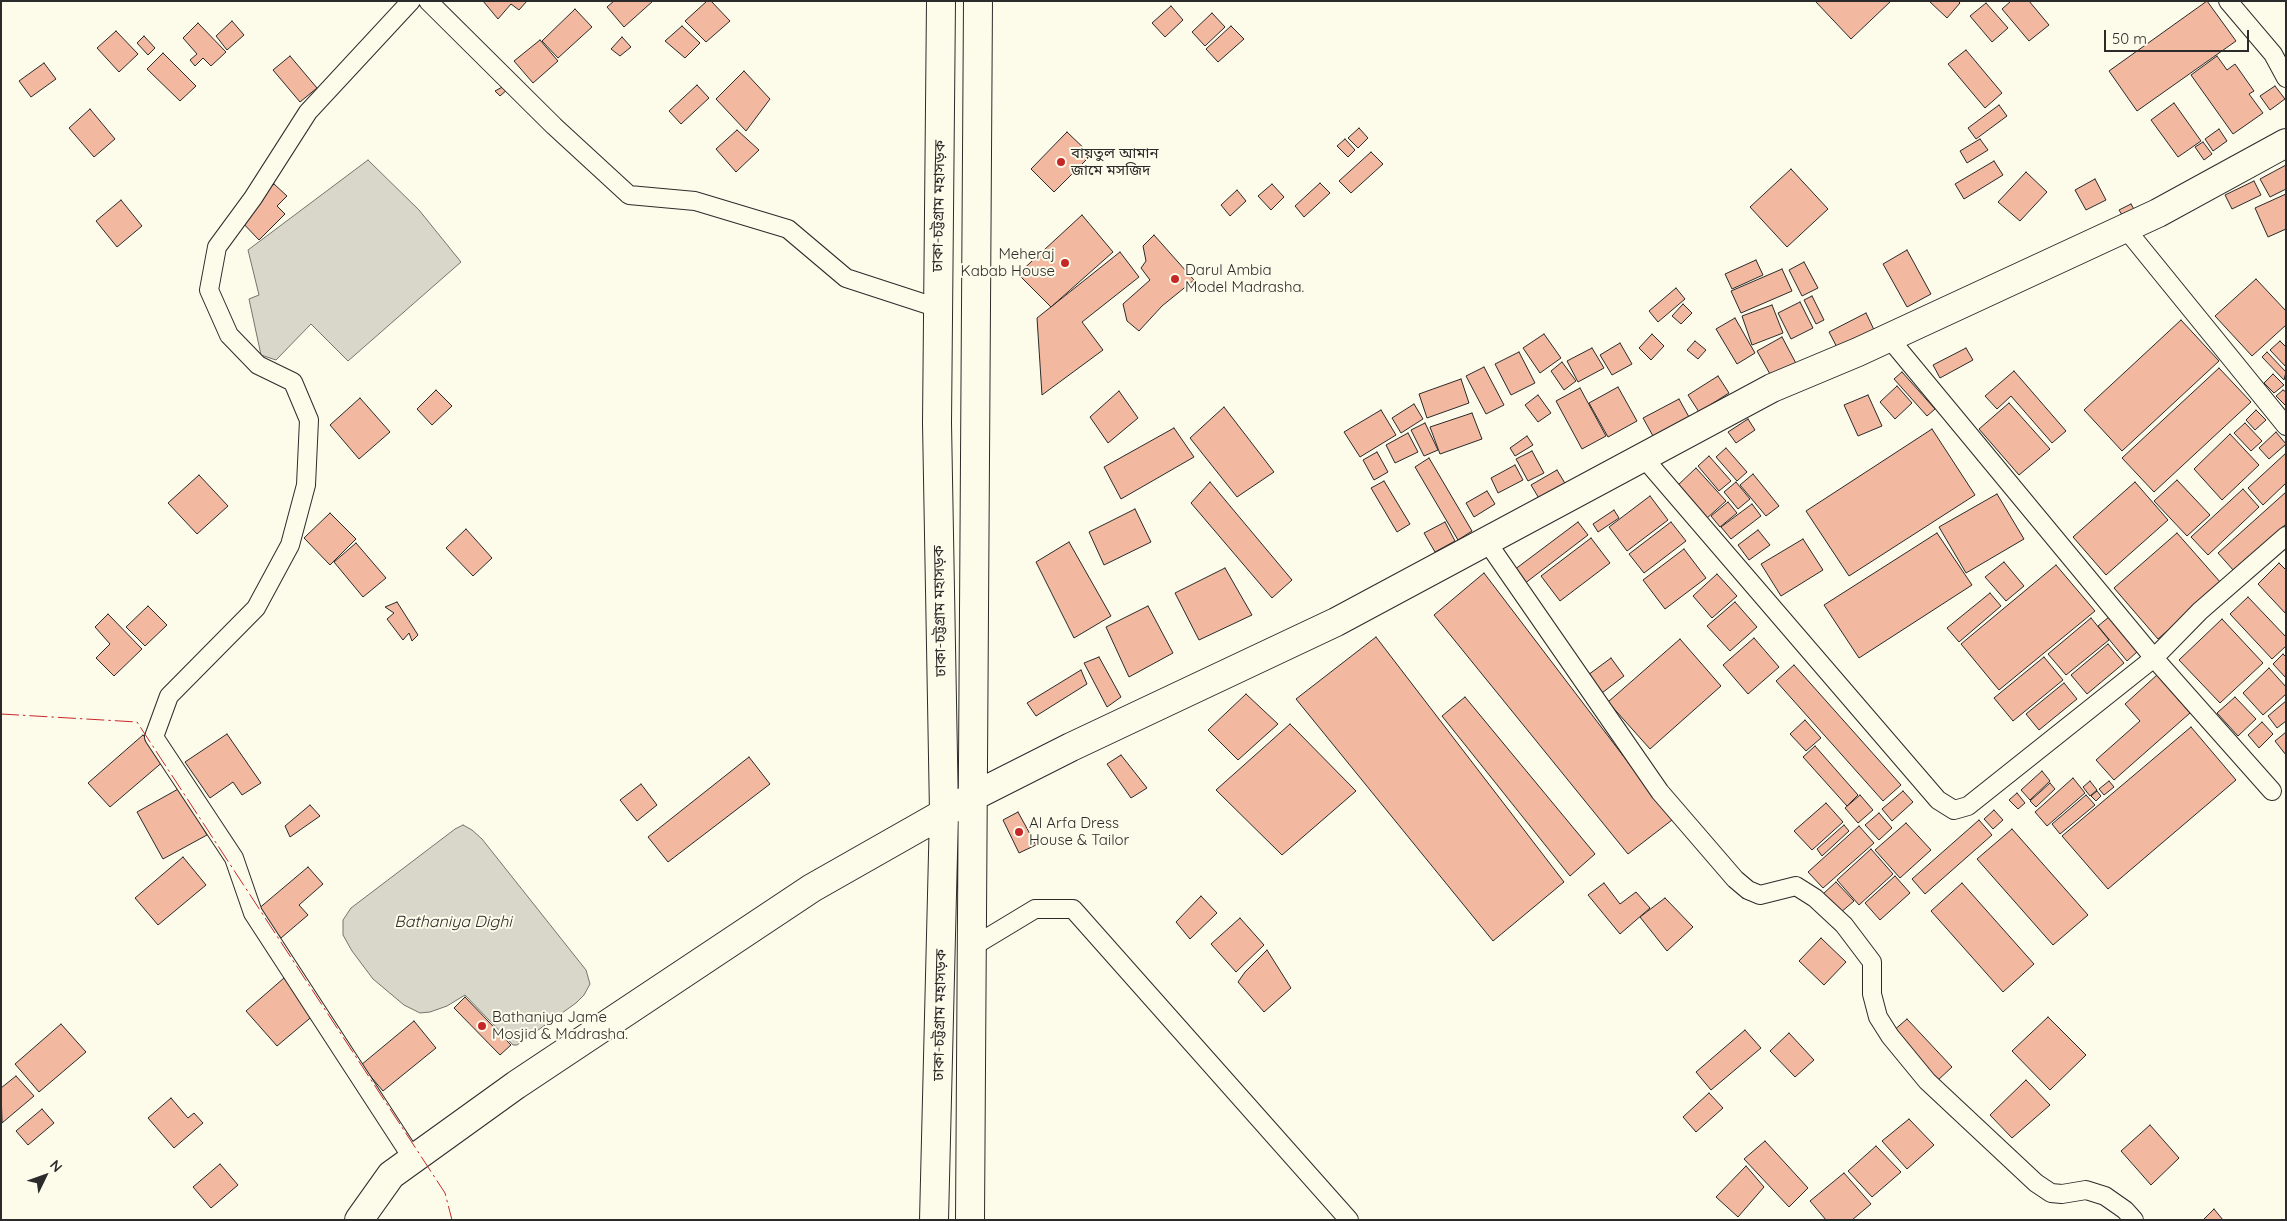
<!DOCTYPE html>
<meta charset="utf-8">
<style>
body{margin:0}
#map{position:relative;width:2287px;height:1221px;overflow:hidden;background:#fdfbea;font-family:Quicksand,sans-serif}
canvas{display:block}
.frame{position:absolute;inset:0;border:2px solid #2b2b2b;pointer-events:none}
.north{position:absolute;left:20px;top:1151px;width:50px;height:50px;-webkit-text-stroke:4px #fdfbea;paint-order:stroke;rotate:48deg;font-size:14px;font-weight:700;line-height:20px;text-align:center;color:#2b2b2b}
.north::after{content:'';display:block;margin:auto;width:18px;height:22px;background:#2b2b2b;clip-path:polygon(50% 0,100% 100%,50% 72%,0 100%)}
.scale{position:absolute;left:2104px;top:30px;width:145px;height:22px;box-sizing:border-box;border:2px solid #2b2b2b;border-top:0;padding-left:6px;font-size:15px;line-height:18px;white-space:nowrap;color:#2b2b2b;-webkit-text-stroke:4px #fdfbea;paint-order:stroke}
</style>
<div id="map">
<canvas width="2287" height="1221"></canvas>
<div class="frame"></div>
<div class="north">N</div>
<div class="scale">50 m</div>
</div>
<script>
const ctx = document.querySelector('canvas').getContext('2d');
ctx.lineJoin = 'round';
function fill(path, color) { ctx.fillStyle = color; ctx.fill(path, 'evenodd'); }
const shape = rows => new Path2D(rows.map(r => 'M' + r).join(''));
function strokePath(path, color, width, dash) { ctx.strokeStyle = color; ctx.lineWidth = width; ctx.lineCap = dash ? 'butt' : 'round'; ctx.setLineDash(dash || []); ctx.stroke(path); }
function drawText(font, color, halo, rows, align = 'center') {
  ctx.font = font + ' Quicksand,"Noto Sans Bengali",sans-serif'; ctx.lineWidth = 4; ctx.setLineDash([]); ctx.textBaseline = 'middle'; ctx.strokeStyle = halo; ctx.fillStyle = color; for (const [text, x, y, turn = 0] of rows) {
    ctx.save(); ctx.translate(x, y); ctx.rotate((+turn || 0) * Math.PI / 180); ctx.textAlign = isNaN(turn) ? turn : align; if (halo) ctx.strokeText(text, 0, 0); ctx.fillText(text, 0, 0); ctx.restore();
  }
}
const water = shape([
 [368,160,419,210,461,262,348,361,311,324,276,360,261,355,249,299,259,295,248,250,368,160],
 [463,825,472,830,482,839,586,970,590,984,584,995,576,1003,517,1045,513,1045,465,995,447,1006,430,1012,420,1013,404,1005,373,979,352,951,343,935,343,920,351,908,455,829,463,825]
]);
fill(water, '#d8d7c9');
strokePath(water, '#74746e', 1);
const building = shape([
 [483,1,527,1,519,10,511,4,498,19,483,1],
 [614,1,653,1,624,27,607,7,614,1],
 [707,1,711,1,730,21,706,42,685,21,707,1],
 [1815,1,1891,1,1851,39,1815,1],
 [1929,1,1958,1,1960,3,1947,18,1929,1],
 [2011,1,2029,1,2049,25,2029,41,2002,9,2011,1],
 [2207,1,2236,41,2137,111,2109,71,2207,1],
 [1986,3,2008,28,1992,42,1970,16,1986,3],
 [1171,6,1183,20,1165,37,1152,23,1171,6],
 [575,9,592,27,558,58,542,41,575,9],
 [1212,13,1225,27,1205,46,1192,32,1212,13],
 [232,21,244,35,227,50,216,36,232,21],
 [198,23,226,52,211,66,203,58,195,66,190,60,197,54,183,38,198,23],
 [682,26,700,43,685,58,665,41,682,26],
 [1231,26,1244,39,1218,62,1206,49,1231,26],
 [116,31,138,54,119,72,97,48,116,31],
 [144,36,155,48,148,55,137,43,144,36],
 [622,37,631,47,620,56,611,49,622,37],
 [540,40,558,61,533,83,514,61,540,40],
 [1966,50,2002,93,1985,108,1948,64,1966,50],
 [163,53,196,86,180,101,147,69,163,53],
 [290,56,317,88,300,102,273,70,290,56],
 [2217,56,2227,70,2235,64,2254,91,2249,94,2263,113,2233,134,2191,75,2217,56],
 [44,63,56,79,31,97,19,81,44,63],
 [744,71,770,99,746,131,716,99,744,71],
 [506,85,509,88,500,96,495,91,506,85],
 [697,85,709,98,681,124,669,111,697,85],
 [2275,86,2285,99,2270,110,2260,96,2275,86],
 [2174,103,2201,141,2178,157,2151,120,2174,103],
 [1999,105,2007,116,1976,139,1968,128,1999,105],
 [90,109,115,139,94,157,69,128,90,109],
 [1359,128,1368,138,1358,148,1348,138,1359,128],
 [2219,129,2227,141,2213,151,2205,139,2219,129],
 [737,130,759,150,736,172,716,149,737,130],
 [1067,132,1091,155,1054,192,1031,169,1067,132],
 [1345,139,1355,150,1348,157,1337,146,1345,139],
 [1980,139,1988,150,1967,163,1960,151,1980,139],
 [2203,142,2212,154,2204,160,2195,147,2203,142],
 [1371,152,1383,164,1351,193,1339,181,1371,152],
 [1994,161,2003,175,1964,199,1955,184,1994,161],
 [2286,165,2286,189,2270,197,2260,179,2286,165],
 [1791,169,1828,209,1787,247,1750,207,1791,169],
 [2026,172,2047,192,2020,221,1998,202,2026,172],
 [2095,179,2106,200,2086,210,2075,190,2095,179],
 [2254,181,2261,195,2232,209,2225,195,2254,181],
 [1320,183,1330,193,1304,217,1295,206,1320,183],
 [274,184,287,196,277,206,285,214,259,240,239,219,274,184],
 [1272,184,1284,197,1271,210,1258,196,1272,184],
 [1237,190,1246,201,1230,216,1221,205,1237,190],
 [2286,194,2286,229,2268,237,2255,208,2286,194],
 [121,200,142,226,117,247,96,221,121,200],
 [2131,204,2135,211,2124,218,2119,210,2131,204],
 [1082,215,1113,252,1051,307,1018,274,1082,215],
 [1154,235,1194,280,1162,306,1139,331,1127,321,1123,304,1150,280,1141,268,1146,261,1143,246,1154,235],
 [1907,250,1931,294,1907,307,1883,264,1907,250],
 [1120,252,1139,277,1082,322,1103,350,1042,395,1037,318,1120,252],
 [1756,260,1763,275,1732,289,1725,274,1756,260],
 [1804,262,1818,288,1802,296,1789,270,1804,262],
 [1782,269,1792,291,1741,313,1731,291,1782,269],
 [2256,279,2286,311,2286,325,2252,356,2215,316,2256,279],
 [1676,288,1685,299,1658,322,1649,311,1676,288],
 [1812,296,1824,320,1816,324,1804,300,1812,296],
 [1800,302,1813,328,1791,339,1778,313,1800,302],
 [1683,304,1692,313,1681,324,1672,316,1683,304],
 [1772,305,1783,333,1752,345,1742,316,1772,305],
 [1866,313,1877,336,1841,355,1829,332,1866,313],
 [1735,318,1755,353,1737,364,1716,329,1735,318],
 [2181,320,2219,361,2122,451,2084,410,2181,320],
 [1544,334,1561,358,1540,373,1523,348,1544,334],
 [1652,334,1664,346,1651,360,1639,348,1652,334],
 [1782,337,1799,369,1775,383,1757,351,1782,337],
 [1695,341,1706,350,1698,359,1687,350,1695,341],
 [2280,341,2286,347,2286,367,2270,350,2280,341],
 [1620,343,1632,364,1612,375,1600,355,1620,343],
 [1592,348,1604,368,1578,382,1567,361,1592,348],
 [1966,348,1973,360,1940,378,1933,365,1966,348],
 [1519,352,1535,383,1511,395,1495,364,1519,352],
 [2267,352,2286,372,2284,380,2262,357,2267,352],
 [1562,362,1576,381,1564,390,1551,371,1562,362],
 [1484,367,1504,405,1486,414,1466,376,1484,367],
 [2219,368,2251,402,2154,492,2122,458,2219,368],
 [2014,371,2066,431,2052,443,2011,396,1997,409,1985,396,2014,371],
 [1902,372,1935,409,1927,416,1894,379,1902,372],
 [2273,374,2284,385,2274,393,2264,383,2273,374],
 [1718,376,1729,393,1699,412,1688,395,1718,376],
 [1461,379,1469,403,1427,418,1419,394,1461,379],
 [1897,386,1912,403,1895,419,1880,402,1897,386],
 [1618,387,1637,421,1608,437,1589,403,1618,387],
 [1580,388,1606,436,1582,449,1556,401,1580,388],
 [436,390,452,406,432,425,417,409,436,390],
 [2283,390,2286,392,2286,406,2276,396,2283,390],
 [1119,391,1138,418,1108,443,1090,417,1119,391],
 [1538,395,1551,413,1538,422,1525,405,1538,395],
 [1868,395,1882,426,1858,436,1844,405,1868,395],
 [360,398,390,432,359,459,330,425,360,398],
 [1679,399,1689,417,1653,436,1643,418,1679,399],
 [2009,403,2050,449,2019,475,1979,429,2009,403],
 [1414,404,1423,419,1401,433,1392,418,1414,404],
 [1224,407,1274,472,1237,497,1190,438,1224,407],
 [1381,410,1396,435,1360,457,1344,432,1381,410],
 [2256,410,2266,420,2255,430,2246,420,2256,410],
 [1472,413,1482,439,1440,454,1430,427,1472,413],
 [1748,419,1755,430,1736,443,1728,432,1748,419],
 [1425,423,1438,450,1424,456,1411,430,1425,423],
 [2245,423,2262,441,2251,451,2234,433,2245,423],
 [1174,428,1194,457,1121,499,1104,467,1174,428],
 [1932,429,1975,495,1849,576,1806,511,1932,429],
 [2276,432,2286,444,2269,459,2259,448,2276,432],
 [1408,433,1418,452,1395,463,1386,445,1408,433],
 [2230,434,2259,465,2222,500,2194,469,2230,434],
 [1527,436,1533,445,1515,456,1510,448,1527,436],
 [1726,448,1747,472,1737,481,1716,457,1726,448],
 [1532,451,1544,473,1528,481,1516,459,1532,451],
 [1377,452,1388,472,1374,480,1363,460,1377,452],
 [2286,453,2286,483,2263,505,2248,488,2286,453],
 [1709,456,1731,481,1719,491,1698,466,1709,456],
 [1429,458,1472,531,1458,540,1415,467,1429,458],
 [1515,465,1523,480,1498,493,1491,478,1515,465],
 [1696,468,1726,501,1706,519,1677,486,1696,468],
 [1557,470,1566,485,1540,500,1531,485,1557,470],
 [1753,474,1779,506,1766,516,1740,485,1753,474],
 [199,475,228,506,197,534,168,503,199,475],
 [2177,480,2210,515,2187,536,2154,501,2177,480],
 [1384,481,1410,524,1397,532,1371,488,1384,481],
 [1210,482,1292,580,1272,598,1191,503,1210,482],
 [1736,482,1750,499,1738,509,1724,492,1736,482],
 [2135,482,2168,520,2106,575,2073,537,2135,482],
 [2243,489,2259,507,2208,555,2191,537,2243,489],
 [1487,491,1495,504,1474,517,1466,503,1487,491],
 [2286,492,2286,524,2234,571,2218,553,2286,492],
 [1997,494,2024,539,1966,573,1939,527,1997,494],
 [1650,496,1668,520,1627,551,1609,527,1650,496],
 [1728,502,1737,513,1720,527,1711,516,1728,502],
 [1752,504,1761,516,1731,539,1721,527,1752,504],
 [1135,509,1151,542,1104,565,1089,532,1135,509],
 [1614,510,1619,518,1598,532,1593,524,1614,510],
 [330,513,356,539,330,565,304,538,330,513],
 [1445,522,1455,541,1435,552,1424,533,1445,522],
 [1578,522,1588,535,1524,584,1514,570,1578,522],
 [1671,522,1686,541,1644,573,1629,554,1671,522],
 [466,529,492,558,473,576,446,548,466,529],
 [1758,530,1770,545,1749,560,1738,545,1758,530],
 [1937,533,1972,585,1859,658,1824,605,1937,533],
 [2177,533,2221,583,2158,639,2114,588,2177,533],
 [1591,538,1610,563,1560,601,1541,576,1591,538],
 [1803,539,1823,570,1781,596,1761,564,1803,539],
 [1069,542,1111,616,1074,638,1036,562,1069,542],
 [356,543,386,578,363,597,334,562,356,543],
 [1684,549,1706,578,1665,609,1643,580,1684,549],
 [2004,562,2024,586,2006,601,1985,577,2004,562],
 [2279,563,2286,570,2286,614,2258,584,2279,563],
 [2056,565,2095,611,1999,690,1961,644,2056,565],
 [1225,568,1252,615,1199,640,1175,593,1225,568],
 [1484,573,1672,820,1628,854,1434,615,1484,573],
 [1717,574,1737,596,1712,618,1693,596,1717,574],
 [1990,593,2001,606,1959,642,1947,628,1990,593],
 [2248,597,2286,637,2286,646,2272,659,2230,614,2248,597],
 [397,602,418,635,412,641,409,633,403,640,387,619,394,613,385,607,397,602],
 [1735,602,1757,627,1730,651,1707,626,1735,602],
 [148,606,167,625,145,646,126,627,148,606],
 [1148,606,1173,653,1129,677,1106,627,1148,606],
 [108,614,142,649,114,676,96,658,110,644,95,627,108,614],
 [2109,617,2138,651,2127,661,2098,626,2109,617],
 [2091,618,2109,640,2066,675,2048,654,2091,618],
 [2222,619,2263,663,2220,703,2179,660,2222,619],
 [1376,637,1564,882,1493,941,1296,699,1376,637],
 [1754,638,1779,667,1748,694,1723,665,1754,638],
 [1680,639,1721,686,1650,749,1608,702,1680,639],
 [2108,644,2124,663,2087,694,2071,675,2108,644],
 [2283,654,2286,657,2286,678,2273,664,2283,654],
 [1099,657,1121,697,1107,707,1084,663,1099,657],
 [2044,657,2063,680,2013,721,1994,698,2044,657],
 [1611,658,1624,676,1602,693,1588,675,1611,658],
 [1794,665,1901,785,1883,801,1776,681,1794,665],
 [2269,668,2286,687,2286,694,2263,715,2243,693,2269,668],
 [1081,670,1087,684,1036,716,1027,703,1081,670],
 [2157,675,2190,713,2114,780,2096,760,2140,721,2125,704,2157,675],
 [2064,683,2077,699,2039,730,2026,714,2064,683],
 [1246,694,1278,724,1238,760,1208,730,1246,694],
 [1465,697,1595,854,1570,876,1442,716,1465,697],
 [2235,697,2256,719,2238,736,2217,713,2235,697],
 [2286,701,2286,721,2277,728,2268,716,2286,701],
 [1805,720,1821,738,1806,751,1790,734,1805,720],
 [2262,722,2273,734,2259,748,2248,735,2262,722],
 [1290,724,1356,791,1282,855,1216,790,1290,724],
 [2191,727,2236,780,2108,889,2062,836,2191,727],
 [2286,732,2286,755,2275,741,2286,732],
 [227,734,261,783,242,795,233,782,210,798,185,762,227,734],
 [143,735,165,760,110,807,88,783,143,735],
 [1815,746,1858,795,1847,806,1803,757,1815,746],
 [1121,755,1147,788,1131,798,1107,764,1121,755],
 [749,757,770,784,668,862,648,837,749,757],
 [2042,771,2050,781,2030,800,2021,790,2042,771],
 [2073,778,2085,793,2047,826,2035,812,2073,778],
 [2090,781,2097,790,2090,796,2083,787,2090,781],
 [2109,781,2114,787,2104,795,2099,789,2109,781],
 [2050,783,2055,789,2036,807,2030,801,2050,783],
 [641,784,657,805,637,821,620,800,641,784],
 [180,788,207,835,163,859,137,812,180,788],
 [1903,791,1913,802,1892,821,1882,809,1903,791],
 [2097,791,2101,796,2096,801,2091,796,2097,791],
 [2017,793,2025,803,2018,809,2009,800,2017,793],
 [1860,795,1873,810,1858,823,1845,808,1860,795],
 [2086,795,2095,805,2060,834,2052,824,2086,795],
 [1826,803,1843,822,1812,850,1794,831,1826,803],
 [310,805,320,816,290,837,285,826,310,805],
 [1994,810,2003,820,1993,829,1984,819,1994,810],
 [1018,812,1036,845,1019,853,1003,820,1018,812],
 [1879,813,1892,828,1879,840,1865,825,1879,813],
 [1979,820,1992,835,1925,894,1912,879,1979,820],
 [1906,823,1931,850,1900,878,1875,850,1906,823],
 [1844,825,1849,831,1822,856,1817,849,1844,825],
 [1859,826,1874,843,1823,888,1808,872,1859,826],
 [2012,829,2088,915,2053,945,1977,859,2012,829],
 [1871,849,1893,874,1859,905,1837,880,1871,849],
 [183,857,206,885,158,925,135,898,183,857],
 [308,867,323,884,299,905,308,915,281,938,257,910,308,867],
 [1895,876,1910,893,1880,920,1865,903,1895,876],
 [1836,882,1854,901,1840,913,1823,894,1836,882],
 [1604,883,1620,904,1636,892,1650,908,1620,934,1588,895,1604,883],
 [1962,883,2034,964,2003,992,1931,911,1962,883],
 [1201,896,1217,913,1190,939,1176,922,1201,896],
 [1665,898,1693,927,1667,951,1640,917,1665,898],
 [1240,918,1264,945,1236,972,1211,944,1240,918],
 [1821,938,1846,962,1824,985,1799,961,1821,938],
 [1267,950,1291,988,1264,1012,1238,982,1245,972,1267,950],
 [284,978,315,1014,277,1046,246,1011,284,978],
 [465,997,511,1045,500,1055,454,1008,465,997],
 [2048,1017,2086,1055,2050,1090,2012,1051,2048,1017],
 [1907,1019,1952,1067,1937,1081,1892,1032,1907,1019],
 [414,1021,436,1048,383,1091,361,1065,414,1021],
 [61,1024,86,1052,39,1092,15,1064,61,1024],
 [1745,1030,1761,1048,1711,1090,1696,1072,1745,1030],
 [1789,1033,1814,1060,1795,1077,1770,1051,1789,1033],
 [16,1076,34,1096,2,1123,1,1088,16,1076],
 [2026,1080,2050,1105,2012,1138,1990,1115,2026,1080],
 [1709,1093,1723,1108,1696,1132,1683,1117,1709,1093],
 [171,1098,188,1118,194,1113,203,1123,174,1148,148,1118,171,1098],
 [42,1109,54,1123,28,1145,16,1131,42,1109],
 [1909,1119,1934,1145,1907,1169,1882,1141,1909,1119],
 [2150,1125,2179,1158,2151,1185,2121,1151,2150,1125],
 [1765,1141,1808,1188,1789,1207,1744,1159,1765,1141],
 [1876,1146,1901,1172,1872,1197,1848,1171,1876,1146],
 [220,1164,238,1185,211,1208,193,1187,220,1164],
 [1746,1166,1764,1187,1738,1217,1716,1197,1746,1166],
 [1844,1173,1871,1204,1852,1220,1826,1220,1810,1201,1844,1173],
 [2214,1209,2223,1220,2203,1220,2214,1209]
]);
fill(building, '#f2b8a0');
strokePath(building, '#2b2b2b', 1);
const street = shape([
 [411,1,308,112,253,198,217,247,209,290,229,335,258,365,293,382,309,420,306,485,290,545,256,608,169,696,154,737,234,858,253,913,413,1159],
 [428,1,554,126,629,195,695,201,788,229,846,278,938,308],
 [2228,1,2273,54,2286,78],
 [2125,228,2286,426],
 [1889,338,2154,658,2272,791],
 [1643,457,1938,800,1954,810,1968,806,2154,658,2200,611,2286,536],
 [1487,542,1660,792,1735,879,1748,890,1760,895,1796,886,1815,898,1844,925,1872,962,1872,994,1878,1017,1890,1036,1927,1081,2036,1183,2051,1193,2062,1194,2086,1190,2105,1196,2125,1210,2134,1220],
 [972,947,1035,909,1073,909,1349,1220]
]);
const highway = shape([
 [359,1220,391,1175,516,1085,812,888,974,796,1071,747,1336,622,1772,388,1858,352,2158,213,2286,143],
 [934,1220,944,813,937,423,941,1],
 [970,1220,978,1]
]);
strokePath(street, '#2b2b2b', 20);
strokePath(highway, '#2b2b2b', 30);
strokePath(street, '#fdfbea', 18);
strokePath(highway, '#fdfbea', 28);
strokePath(shape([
 [1,714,137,722,445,1193,452,1220]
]), '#c62828', 1, [18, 4, 2.5, 4]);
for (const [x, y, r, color] of [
 [1061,162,5,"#c62828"],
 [1065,263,5,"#c62828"],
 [1175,279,5,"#c62828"],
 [1019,832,5,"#c62828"],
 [482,1026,5,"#c62828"]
]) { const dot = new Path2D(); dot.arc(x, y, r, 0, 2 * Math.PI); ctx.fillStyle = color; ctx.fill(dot); strokePath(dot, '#fdfbea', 2); }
drawText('15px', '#2b2b2b', '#fdfbea', [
 ["বায়তুল আমান",1071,153],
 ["জামে মসজিদ",1071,170],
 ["Meheraj",1055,254,"right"],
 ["Kabab House",1055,271,"right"],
 ["Darul Ambia",1185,270],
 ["Model Madrasha.",1185,287],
 ["Al Arfa Dress",1029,823],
 ["House & Tailor",1029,840],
 ["Bathaniya Jame",492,1017],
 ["Mosjid & Madrasha.",492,1034]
], 'left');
drawText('15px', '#2b2b2b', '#fdfbea', [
 ["ঢাকা-চট্টগ্রাম মহাসড়ক",939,206,-89],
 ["ঢাকা-চট্টগ্রাম মহাসড়ক",940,611,-91],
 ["ঢাকা-চট্টগ্রাম মহাসড়ক",940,1015,-89]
]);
drawText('italic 16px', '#2b2b2b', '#fdfbea', [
 ["Bathaniya Dighi",453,922]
]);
</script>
